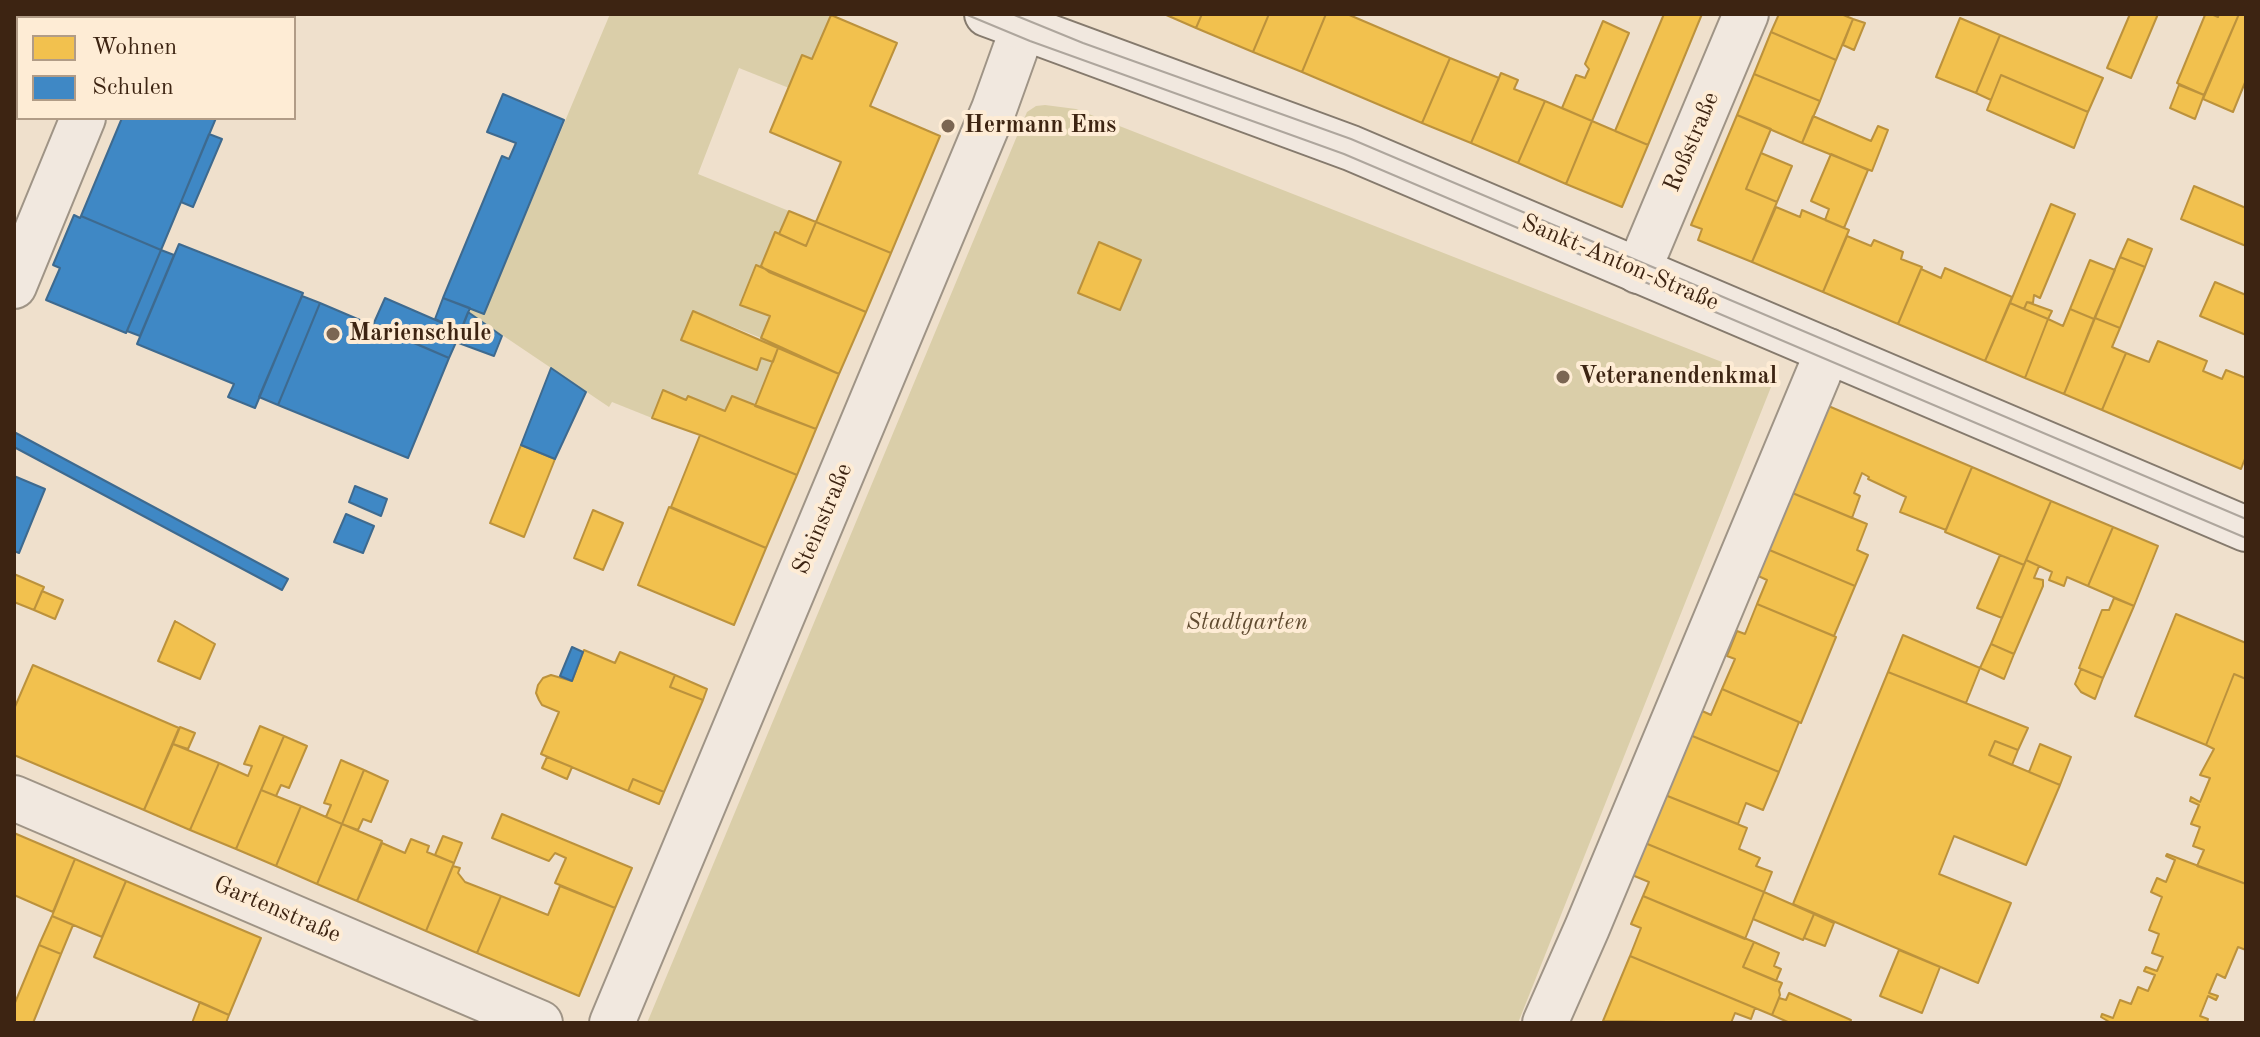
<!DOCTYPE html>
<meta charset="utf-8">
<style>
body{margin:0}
#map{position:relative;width:2260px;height:1037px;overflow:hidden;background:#efe0cc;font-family:"Old Standard TT",serif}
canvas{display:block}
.frame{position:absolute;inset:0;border:16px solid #3d2412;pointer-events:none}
.legend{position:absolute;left:16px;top:16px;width:280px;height:104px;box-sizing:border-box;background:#feecd5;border:2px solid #b19c87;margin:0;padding:10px 14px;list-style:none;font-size:24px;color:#3d2412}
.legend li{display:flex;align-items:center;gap:16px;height:40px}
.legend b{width:40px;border:2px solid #b19c87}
</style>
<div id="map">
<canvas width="2260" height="1037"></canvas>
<div class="frame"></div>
<ul class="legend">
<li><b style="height:22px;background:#f2c14e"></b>Wohnen</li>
<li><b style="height:22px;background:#3f88c5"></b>Schulen</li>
</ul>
</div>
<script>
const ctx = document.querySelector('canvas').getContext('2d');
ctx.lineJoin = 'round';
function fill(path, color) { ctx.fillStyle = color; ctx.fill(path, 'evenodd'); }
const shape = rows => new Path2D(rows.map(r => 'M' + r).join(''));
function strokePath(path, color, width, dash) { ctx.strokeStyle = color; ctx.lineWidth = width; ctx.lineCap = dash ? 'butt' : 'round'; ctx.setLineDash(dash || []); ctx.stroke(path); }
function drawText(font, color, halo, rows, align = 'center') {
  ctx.font = font + ' "Old Standard TT",serif'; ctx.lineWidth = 8; ctx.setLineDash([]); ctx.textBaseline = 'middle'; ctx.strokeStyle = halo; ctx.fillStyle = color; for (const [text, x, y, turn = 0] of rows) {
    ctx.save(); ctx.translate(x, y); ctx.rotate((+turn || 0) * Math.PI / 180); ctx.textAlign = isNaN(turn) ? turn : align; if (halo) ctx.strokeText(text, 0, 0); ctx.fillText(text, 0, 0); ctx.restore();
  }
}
fill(shape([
 [610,14,831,15,812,59,802,55,789,88,739,68,698,174,789,211,779,234,774,233,761,266,756,265,740,304,770,316,761,338,693,311,681,340,756,370,761,358,773,362,755,406,732,396,725,411,689,396,686,400,663,391,652,418,612,402,609,407,468,312,470,308,484,314],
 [1045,105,1076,109,1773,382,1518,1023,647,1023,1027,112,1036,106]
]), '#dacea9');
const homes = shape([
 [1164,14,1202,14,1196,28,1164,14],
 [1202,14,1269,14,1253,52,1196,28,1202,14],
 [1269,14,1326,14,1302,72,1253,52,1269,14],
 [1326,14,1347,14,1450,58,1422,123,1302,72,1326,14],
 [1664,14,1702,14,1648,145,1615,131,1664,14],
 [1779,14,1841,14,1853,19,1836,60,1771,32,1779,14],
 [2130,14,2158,14,2131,78,2107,68,2130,14],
 [2211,14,2218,17,2219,14,2239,14,2204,95,2177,83,2205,15,2211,14],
 [2239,14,2246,14,2246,80,2233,112,2203,99,2239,14],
 [831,15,897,43,870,106,940,136,891,253,816,222,841,162,770,132,802,55,812,59,831,15],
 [1960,18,2000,35,1976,93,1936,77,1960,18],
 [1853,19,1865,23,1854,50,1843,45,1853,19],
 [1603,21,1629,33,1592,121,1562,108,1576,75,1585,78,1589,69,1585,64,1603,21],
 [1771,32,1836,60,1820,101,1754,74,1771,32],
 [2000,35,2103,78,2088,112,2001,75,1991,100,1976,93,2000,35],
 [1450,58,1499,78,1471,143,1422,123,1450,58],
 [1501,73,1518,80,1514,89,1545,101,1518,163,1471,143,1501,73],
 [1754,74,1820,101,1802,143,1737,115,1754,74],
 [2001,75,2088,112,2074,148,1987,110,2001,75],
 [2179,85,2204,95,2195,119,2170,108,2179,85],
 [1545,101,1592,121,1566,184,1518,163,1545,101],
 [1737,115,1771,129,1746,189,1777,202,1752,262,1698,240,1702,229,1691,225,1737,115],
 [1813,116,1871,141,1878,126,1888,130,1872,171,1802,143,1813,116],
 [1592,121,1648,145,1622,207,1566,184,1592,121],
 [1761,153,1792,166,1777,202,1746,189,1761,153],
 [1831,154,1868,170,1844,228,1825,220,1829,209,1811,201,1831,154],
 [2194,186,2246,208,2246,246,2181,219,2194,186],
 [2051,204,2075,214,2040,298,2034,295,2033,303,2027,302,2024,309,2010,303,2051,204],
 [1776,207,1800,217,1802,210,1849,230,1823,292,1752,262,1776,207],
 [789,211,816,222,806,246,779,234,789,211],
 [816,222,891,253,866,312,769,272,761,266,775,232,806,246,816,222],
 [1847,236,1871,246,1874,240,1903,252,1901,259,1922,267,1898,324,1823,292,1847,236],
 [2128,239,2152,249,2145,267,2120,257,2128,239],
 [1099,242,1141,260,1120,310,1078,293,1099,242],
 [2120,257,2145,267,2120,328,2095,318,2120,257],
 [2090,260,2115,270,2094,319,2070,309,2090,260],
 [756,265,866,312,839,374,761,338,770,316,740,305,756,265],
 [1945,268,2012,297,1985,361,1898,324,1921,269,1941,278,1945,268],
 [2215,282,2246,295,2246,335,2200,316,2215,282],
 [2027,302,2052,311,2048,319,2024,309,2027,302],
 [2010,303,2048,319,2025,378,1985,361,2010,303],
 [2070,309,2094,319,2064,394,2025,378,2048,319,2063,326,2070,309],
 [693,311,778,348,773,362,761,358,757,370,681,340,693,311],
 [2095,318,2120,328,2112,347,2126,353,2102,410,2064,394,2095,318],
 [2158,341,2207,361,2203,371,2222,379,2226,370,2246,378,2246,456,2241,469,2102,410,2126,353,2149,362,2158,341],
 [778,348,839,374,816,429,755,406,778,348],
 [663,390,686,400,688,396,725,411,732,396,816,429,797,475,700,435,652,418,663,390],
 [1826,405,1972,467,1946,530,1900,512,1906,497,1868,479,1869,477,1862,473,1854,493,1860,496,1852,518,1790,492,1826,405],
 [700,435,797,475,766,548,671,507,700,435],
 [521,445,555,459,524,537,490,523,521,445],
 [1972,467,2051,501,2024,565,1945,532,1972,467],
 [1790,492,1867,524,1857,550,1868,555,1855,586,1767,549,1790,492],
 [2051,501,2113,527,2088,586,2067,577,2064,586,2049,580,2052,572,2026,560,2051,501],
 [669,507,766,548,734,625,638,585,669,507],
 [593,510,623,523,603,570,574,558,593,510],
 [2113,527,2158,546,2134,606,2088,586,2113,527],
 [1767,549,1855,586,1834,636,1757,604,1767,580,1756,575,1767,549],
 [2000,555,2024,565,2002,618,1977,608,2000,555],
 [2026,560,2039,566,2034,578,2043,580,2043,586,2014,654,1991,644,2026,560],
 [14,574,44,587,34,610,14,602,14,574],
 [42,591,63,600,55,619,34,610,42,591],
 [2114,598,2134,606,2103,678,2079,668,2102,610,2109,610,2114,598],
 [1757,604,1836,637,1801,723,1722,689,1735,659,1727,656,1737,631,1745,634,1757,604],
 [2176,614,2246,643,2246,679,2234,674,2206,745,2135,716,2176,614],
 [175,621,215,644,200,679,158,661,175,621],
 [1903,635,1980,668,1966,703,1888,672,1903,635],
 [1991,644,2014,654,2004,679,1980,668,1991,644],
 [584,650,615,663,620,652,675,675,670,687,703,700,664,792,633,779,628,791,541,754,559,712,542,705,539,700,536,693,538,685,543,678,551,675,572,681,584,650],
 [33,665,179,728,144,810,14,755,14,709,33,665],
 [2081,669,2103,678,2095,699,2081,692,2075,684,2081,669],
 [1888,672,2028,728,2018,750,1995,741,1989,755,2060,785,2026,865,1954,836,1939,874,2011,903,1978,983,1793,904,1888,672],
 [2234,674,2246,679,2246,884,2197,866,2204,850,2193,846,2200,827,2191,824,2199,805,2190,801,2191,797,2200,802,2210,778,2200,775,2214,749,2206,745,2234,674],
 [675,675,707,689,703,700,670,687,675,675],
 [1722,689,1799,722,1779,772,1690,735,1700,710,1711,715,1722,689],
 [260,726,284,736,236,849,190,830,219,763,248,776,252,766,244,764,260,726],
 [180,727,195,733,188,749,173,744,180,727],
 [1690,735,1779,772,1763,810,1746,803,1738,824,1665,795,1690,735],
 [284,736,307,746,289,788,281,785,276,796,261,790,284,736],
 [1995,741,2018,750,2012,765,1989,755,1995,741],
 [173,744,219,763,190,830,144,810,173,744],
 [2040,744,2071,757,2060,785,2029,772,2040,744],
 [547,757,572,767,567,779,542,768,547,757],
 [341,760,364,770,342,824,326,817,331,805,324,803,341,760],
 [364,770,388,781,371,822,363,819,358,830,342,824,364,770],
 [633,779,664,792,659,804,628,791,633,779],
 [261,790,301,806,276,866,236,849,261,790],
 [1665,795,1747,828,1739,849,1760,858,1756,866,1772,872,1764,892,1645,843,1665,795],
 [301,806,342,824,317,884,276,866,301,806],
 [502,814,632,868,615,908,555,883,566,858,555,853,549,861,492,838,502,814],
 [342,824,382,841,357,901,317,884,342,824],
 [14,833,75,859,53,912,14,895,14,833],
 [443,836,462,843,454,863,435,855,443,836],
 [411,839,429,846,427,852,454,863,426,931,357,901,382,843,405,853,411,839],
 [1645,843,1764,892,1745,939,1643,896,1649,882,1632,875,1645,843],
 [2167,854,2246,884,2246,950,2238,947,2225,978,2217,974,2209,993,2218,996,2216,1000,2208,996,2200,1016,2208,1019,2207,1023,2111,1023,2101,1017,2102,1014,2113,1018,2120,1000,2131,1004,2138,987,2148,991,2155,975,2144,971,2146,967,2157,971,2163,957,2152,953,2159,934,2149,930,2162,897,2151,892,2157,878,2166,882,2175,860,2166,856,2167,854],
 [75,859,126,881,102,937,52,916,75,859],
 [453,866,460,868,458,873,465,882,501,896,477,953,426,931,453,866],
 [126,881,261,938,229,1015,94,957,126,881],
 [560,886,615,908,579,996,477,953,501,896,548,915,560,886],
 [1764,892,1814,914,1803,940,1753,919,1764,892],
 [1643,896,1754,942,1743,967,1782,983,1779,990,1780,995,1772,1015,1630,956,1641,928,1631,924,1643,896],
 [1814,914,1834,923,1825,946,1804,938,1814,914],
 [52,916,73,925,61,954,39,945,52,916],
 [1754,942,1779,953,1774,966,1781,969,1776,981,1743,967,1754,942],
 [39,945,61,954,33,1023,14,1023,14,1005,39,945],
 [1899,950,1940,967,1922,1013,1880,996,1899,950],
 [1630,956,1755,1008,1751,1019,1735,1013,1731,1023,1603,1021,1630,956],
 [1789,993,1851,1020,1850,1023,1790,1023,1772,1015,1779,998,1786,1000,1789,993],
 [200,1002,229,1015,226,1023,192,1023,200,1002]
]);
fill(homes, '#f2c14e');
strokePath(homes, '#bc923c', 2);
const schools = shape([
 [189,14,233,14,242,18,187,18,189,14],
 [232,14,285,14,283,18,242,18,232,14],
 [503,94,564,120,484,314,443,298,502,156,509,159,516,143,487,132,503,94],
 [122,118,216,118,161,250,81,216,122,118],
 [209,134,222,139,193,207,181,202,209,134],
 [74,215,80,218,81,216,161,250,126,333,46,300,60,268,53,265,74,215],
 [179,244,303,293,255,408,228,397,234,384,137,344,179,244],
 [161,250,174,255,140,336,127,331,161,250],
 [302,296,320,303,278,405,259,397,302,296],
 [385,298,461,331,449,358,373,325,385,298],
 [443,298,470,308,461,331,435,319,443,298],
 [320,303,449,358,408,458,278,405,320,303],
 [468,312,502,336,494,356,456,342,468,312],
 [551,368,586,392,555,459,521,445,551,368],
 [14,432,288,579,282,590,14,447,14,432],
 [14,476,45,489,19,553,14,551,14,476],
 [355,486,387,499,381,516,349,502,355,486],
 [346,514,374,526,363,553,334,542,346,514],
 [572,647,583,652,572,681,560,676,572,647]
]);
fill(schools, '#3f88c5');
strokePath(schools, '#3e6a8f', 2);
const street = shape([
 [124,18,126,14],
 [1638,271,1746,14],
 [14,286,83,118],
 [14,798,540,1023],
 [612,1023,994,109,1028,14],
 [1545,1023,1587,928,1828,351]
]);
const secondary = shape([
 [987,14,1351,148,2246,529]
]);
strokePath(street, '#9f9486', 48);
strokePath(secondary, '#857a6d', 48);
strokePath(street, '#f1e8df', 44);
strokePath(secondary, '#f1e8df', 44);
strokePath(shape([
 [965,14,1030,41,1344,154,2246,538],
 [1012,14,1083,43,1351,139,2246,519]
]), '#aea69d', 2);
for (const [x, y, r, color] of [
 [948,126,8,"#7b6653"],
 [333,334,8,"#7b6653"],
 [1563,377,8,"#7b6653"]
]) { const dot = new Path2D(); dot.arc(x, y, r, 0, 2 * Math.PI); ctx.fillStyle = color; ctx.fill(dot); strokePath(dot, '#feecd5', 3); }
drawText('bold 24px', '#3d2412', '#feecd5', [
 ["Hermann Ems",964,126],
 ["Marienschule",349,334],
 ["Veteranendenkmal",1579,377]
], 'left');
drawText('24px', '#3d2412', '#feecd5', [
 ["Roßstraße",1692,142,-67],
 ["Sankt-Anton-Straße",1620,263,23],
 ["Steinstraße",823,519,-67],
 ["Gartenstraße",277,910,23]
]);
drawText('italic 24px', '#604b30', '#feecd5', [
 ["Stadtgarten",1247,623]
]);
</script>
